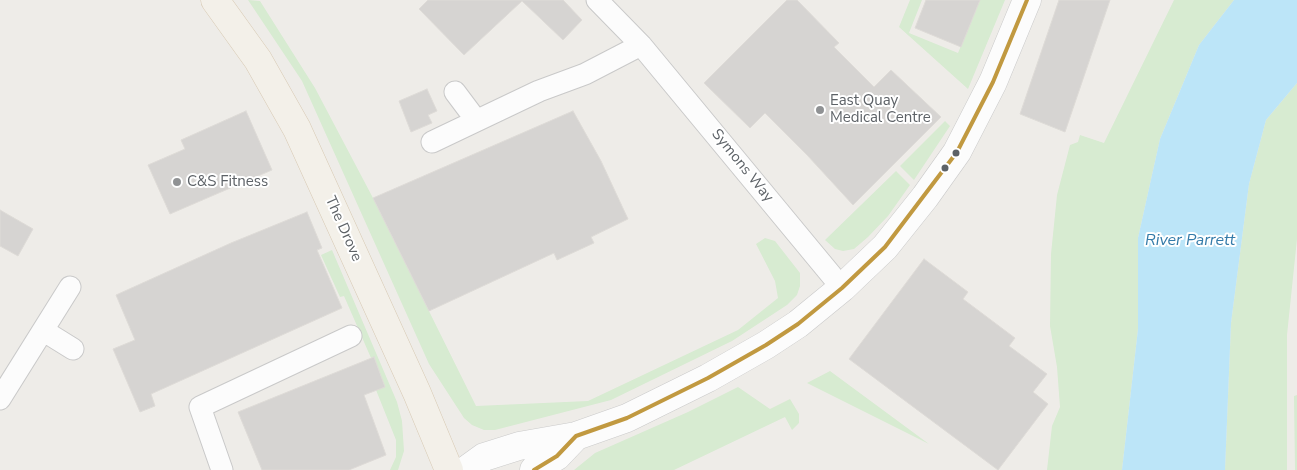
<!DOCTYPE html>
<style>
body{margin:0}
canvas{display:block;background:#eeece8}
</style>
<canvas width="1297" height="470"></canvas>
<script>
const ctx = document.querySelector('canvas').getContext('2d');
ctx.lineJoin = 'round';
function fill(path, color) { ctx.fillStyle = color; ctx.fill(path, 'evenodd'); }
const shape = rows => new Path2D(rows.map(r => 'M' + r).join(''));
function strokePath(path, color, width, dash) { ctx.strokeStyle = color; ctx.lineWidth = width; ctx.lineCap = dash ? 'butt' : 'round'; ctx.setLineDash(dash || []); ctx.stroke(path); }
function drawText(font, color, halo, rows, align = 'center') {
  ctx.font = font + ' "Nunito Sans",sans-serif'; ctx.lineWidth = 4; ctx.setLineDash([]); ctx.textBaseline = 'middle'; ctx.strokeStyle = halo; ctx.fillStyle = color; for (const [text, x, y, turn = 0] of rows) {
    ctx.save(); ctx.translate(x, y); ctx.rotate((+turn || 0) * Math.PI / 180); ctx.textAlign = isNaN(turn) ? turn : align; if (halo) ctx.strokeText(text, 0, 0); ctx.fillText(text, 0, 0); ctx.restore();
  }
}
fill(shape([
 [248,0,260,1,315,88,373,198,476,406,588,401,738,330,778,298,775,281,756,244,765,238,775,241,800,273,800,286,797,295,787,305,732,341,611,400,495,430,484,430,472,425,464,418,429,364,302,81],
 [910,0,922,0,909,33,958,53,980,0,1005,0,968,89,899,27],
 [1174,0,1234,0,1199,45,1160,139,1138,238,1138,329,1122,470,1047,470,1052,426,1060,407,1057,367,1050,326,1051,254,1057,195,1070,145,1078,142,1080,135,1104,143],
 [1297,83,1297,239,1287,335,1287,470,1225,470,1231,323,1249,184,1266,120],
 [945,121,950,126,914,180,900,166],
 [896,171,910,185,888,216,868,237,854,249,843,251,835,249,825,240],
 [332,250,397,402,402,421,404,451,398,470,390,470,396,457,396,440,376,390,385,387,374,357,371,358,344,296,340,297,321,255],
 [830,371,929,444,807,383],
 [738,387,770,409,790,399,799,414,799,423,792,430,785,417,674,470,574,470,595,453,688,412],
 [1297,395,1297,470,1295,470,1294,396]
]), '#d7ebd1');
fill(shape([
 [1234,0,1297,0,1297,83,1266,120,1249,184,1231,323,1225,470,1122,470,1138,329,1138,238,1160,139,1199,45]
]), '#bce5f8');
const building = shape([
 [428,0,563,0,582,20,563,40,522,1,464,55,419,9,428,0],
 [787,0,797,0,839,43,834,47,874,87,891,70,941,117,853,205,807,155,765,113,750,128,704,83,787,0],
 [926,0,980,0,961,47,915,28,926,0],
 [1059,0,1110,0,1065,132,1020,114,1059,0],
 [427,89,437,111,428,115,432,123,411,132,399,101,427,89],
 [246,111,272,170,170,214,148,165,185,149,181,140,246,111],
 [573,111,601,161,628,219,591,237,594,243,557,260,554,253,429,311,373,198,573,111],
 [0,210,33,229,18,256,0,246,0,210],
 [307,212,322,248,317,250,342,308,151,394,155,406,140,412,113,349,135,340,116,295,231,243,307,212],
 [924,259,968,292,963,299,1015,338,1009,346,1047,374,1033,392,1048,404,998,470,849,359,924,259],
 [374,357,385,387,364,395,386,455,349,470,262,470,238,412,374,357]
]);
fill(building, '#d6d4d2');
strokePath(building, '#dedbd7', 1);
const street = shape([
 [597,0,641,45,842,288],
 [455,92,476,120],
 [432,142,539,91,585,74,641,45],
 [44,331,73,349],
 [0,399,70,287],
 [222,470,200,407,351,336]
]);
const secondary = shape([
 [466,470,484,457,519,446,576,436],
 [534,470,557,456,576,436,627,418,708,378,766,345,798,324,842,288,885,247,925,197,957,152,993,82,1027,0]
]);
const primary = shape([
 [215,0,258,60,297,129,417,393,449,470]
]);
strokePath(street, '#c9c9c9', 23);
strokePath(secondary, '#cacaca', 29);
strokePath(primary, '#d8cab4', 29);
strokePath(street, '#fcfcfc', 21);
strokePath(secondary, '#fcfcfc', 28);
strokePath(primary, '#f3f0e9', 28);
strokePath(shape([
 [534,470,557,456,576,436,627,418,708,378,766,345,798,324,842,288,885,247,957,152,993,82,1027,0]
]), '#c19940', 4);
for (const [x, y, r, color] of [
 [820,110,5,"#909294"],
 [956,153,4.5,"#5d6267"],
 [945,168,4.5,"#5d6267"],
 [177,182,5,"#909294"]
]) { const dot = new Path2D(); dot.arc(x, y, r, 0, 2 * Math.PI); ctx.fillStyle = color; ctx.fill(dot); strokePath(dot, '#fff', 2); }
drawText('15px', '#5d6267', '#fff', [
 ["East Quay",830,101],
 ["Medical Centre",830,118],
 ["C&S Fitness",187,182]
], 'left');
drawText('15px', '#5d6267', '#fff', [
 ["Symons Way",742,166,51],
 ["The Drove",343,229,66]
]);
drawText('italic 16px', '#347ba9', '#fff', [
 ["River Parrett",1190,241]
]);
</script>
